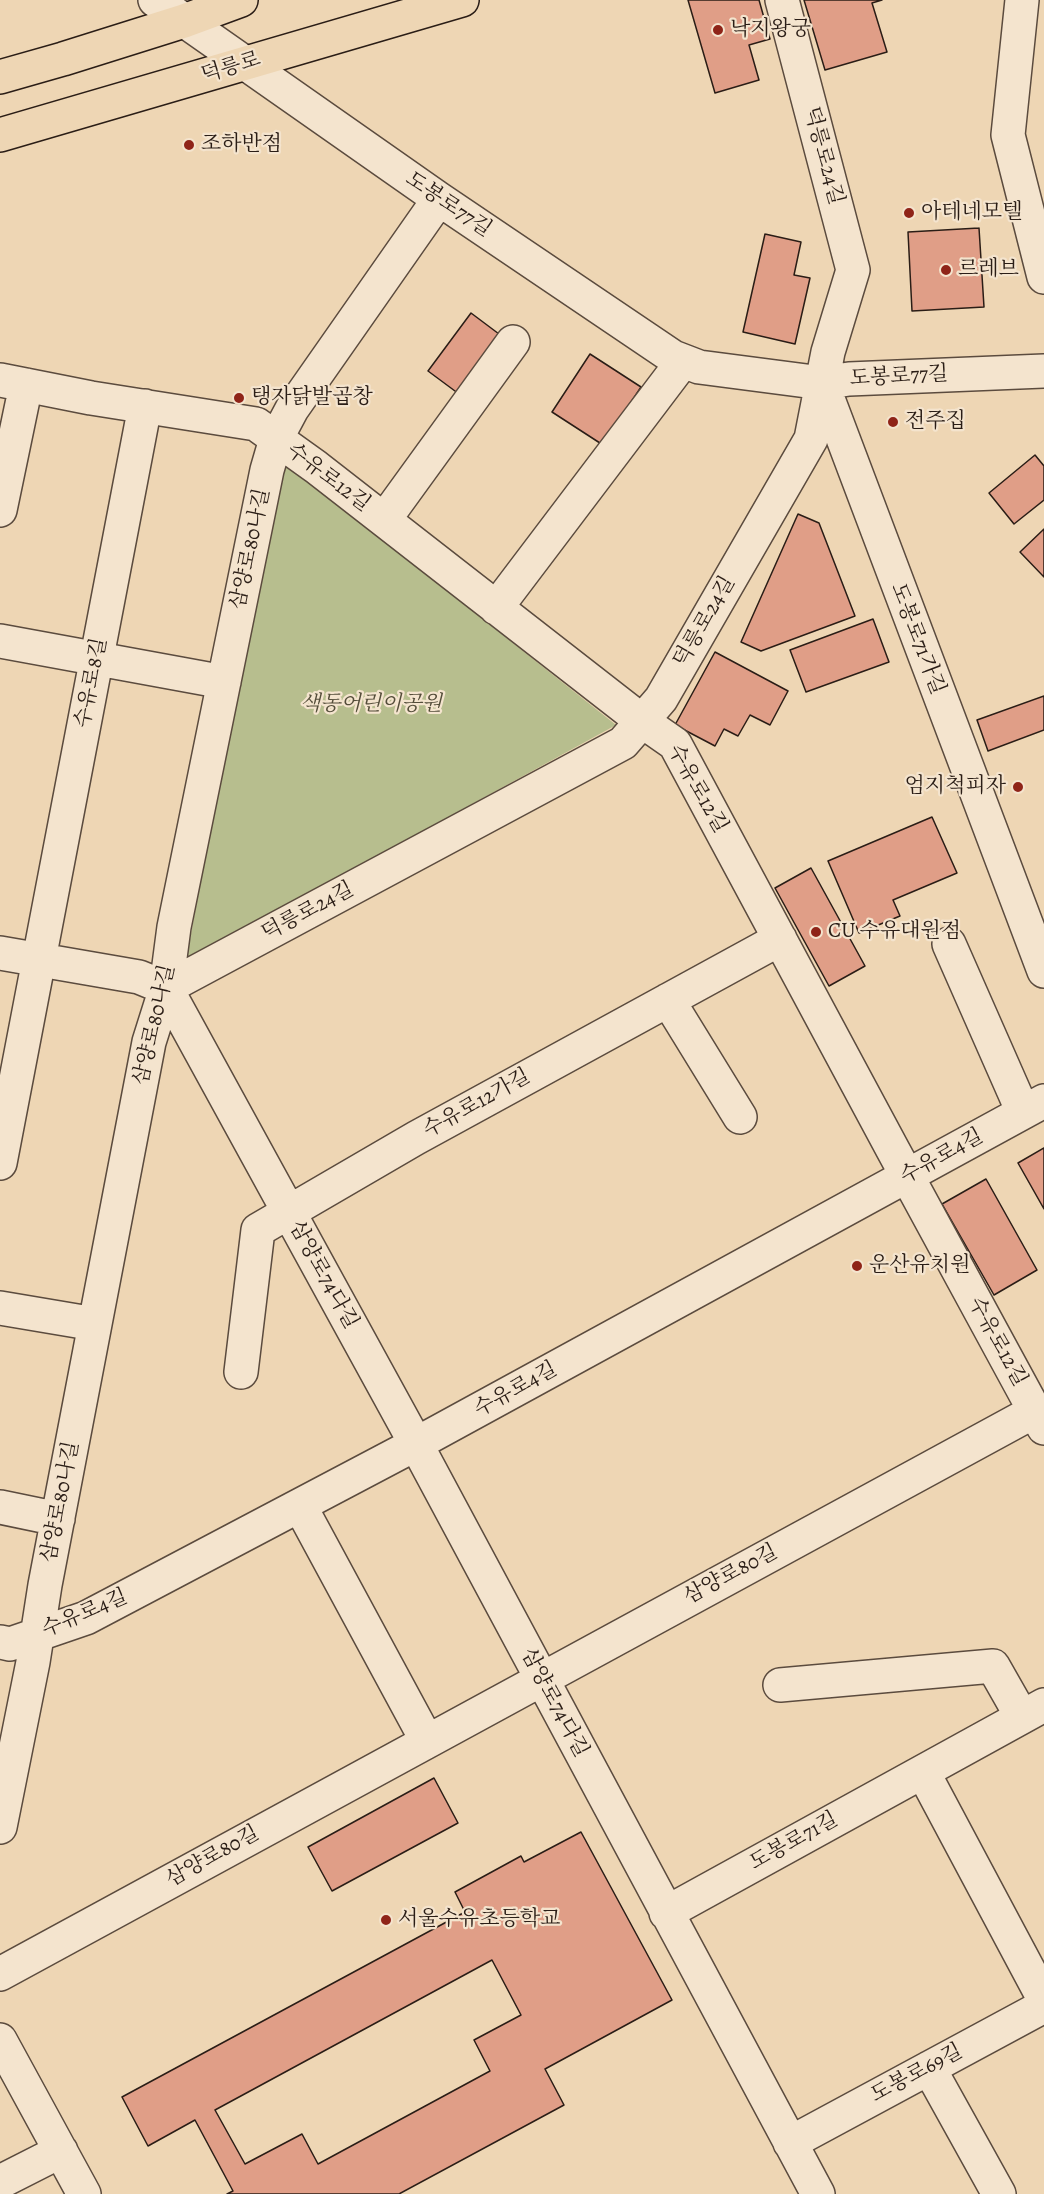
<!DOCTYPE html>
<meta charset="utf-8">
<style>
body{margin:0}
canvas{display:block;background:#eed6b4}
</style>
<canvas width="1044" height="2194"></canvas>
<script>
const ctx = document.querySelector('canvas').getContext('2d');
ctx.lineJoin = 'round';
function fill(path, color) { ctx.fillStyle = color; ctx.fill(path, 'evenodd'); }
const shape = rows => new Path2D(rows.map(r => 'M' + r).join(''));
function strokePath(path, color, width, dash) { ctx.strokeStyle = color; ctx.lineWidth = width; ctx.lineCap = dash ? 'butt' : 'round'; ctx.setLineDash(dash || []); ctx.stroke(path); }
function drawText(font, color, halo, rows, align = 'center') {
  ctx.font = font + ' Alegreya,"Noto Serif KR",serif'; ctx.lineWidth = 4.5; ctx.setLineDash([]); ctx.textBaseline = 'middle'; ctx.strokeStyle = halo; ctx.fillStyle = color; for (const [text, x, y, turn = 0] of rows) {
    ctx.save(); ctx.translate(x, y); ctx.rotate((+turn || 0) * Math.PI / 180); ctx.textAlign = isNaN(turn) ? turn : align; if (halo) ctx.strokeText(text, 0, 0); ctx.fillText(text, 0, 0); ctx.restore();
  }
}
fill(shape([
 [283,460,616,725,186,961,241,664]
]), '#b7be8e');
const building = shape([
 [688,0,759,0,770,39,749,45,759,80,715,93,688,0],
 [804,0,882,0,872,3,887,52,825,70,804,0],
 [979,228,984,307,912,311,908,232,979,228],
 [765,234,801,242,794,275,810,278,795,344,743,332,765,234],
 [471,313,503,337,459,394,428,371,471,313],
 [590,354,641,387,603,445,552,412,590,354],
 [1035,455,1044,466,1044,500,1014,524,989,493,1035,455],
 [798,514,819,523,855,616,761,651,741,642,798,514],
 [1044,529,1044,577,1020,552,1044,529],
 [873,619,889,662,806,692,790,650,873,619],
 [715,652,788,691,770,725,750,715,738,736,724,729,715,746,675,725,715,652],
 [1044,696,1044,730,988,751,977,720,1044,696],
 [932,817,957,873,893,900,900,916,859,933,828,861,932,817],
 [811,868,865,966,829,986,775,888,811,868],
 [1044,1148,1044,1209,1018,1163,1044,1148],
 [986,1179,1037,1270,994,1295,942,1204,986,1179],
 [434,1778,458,1823,332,1891,308,1847,434,1778],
 [581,1832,672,2000,545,2069,564,2105,399,2194,227,2194,233,2191,195,2120,148,2146,122,2097,465,1912,455,1892,521,1856,524,1862,581,1832],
 [492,1960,521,2015,474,2040,490,2071,318,2164,302,2134,245,2164,215,2110,492,1960]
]);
fill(building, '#e09e87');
strokePath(building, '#2a1d16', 1.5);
const minor = shape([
 [155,0,439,199,673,357,699,367,822,383,849,379,1044,371],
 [1022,0,1008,135,1044,277],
 [0,380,91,398,256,424,316,467,642,721,675,744,893,1150,1044,1428],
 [822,383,1044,971],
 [0,510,26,385],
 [384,520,513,342],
 [496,608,683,361],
 [0,641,224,682],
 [949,944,1023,1112],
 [0,953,139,977,166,988],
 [166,988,416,1444,818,2194],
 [166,988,623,743,661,699,811,439,828,352,853,270,782,0],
 [668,1000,740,1117],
 [0,1163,145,406],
 [0,1308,95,1324],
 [241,1372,258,1230,416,1138,780,939],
 [300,1506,427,1741],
 [0,1507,58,1519],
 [0,1642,10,1644,86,1618,416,1444,1044,1101],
 [780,1685,993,1666,1022,1717],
 [923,1772,1044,1999],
 [0,1827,33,1662,45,1585,149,1042,166,988,174,927,267,470,276,439,292,409,439,199],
 [666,1913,1044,1705],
 [0,1974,1035,1411],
 [0,2040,84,2194],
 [929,2068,999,2194],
 [790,2143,1044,2006],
 [0,2182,61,2151]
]);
const major = shape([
 [0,77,63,59,184,21,241,0],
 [0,135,462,0]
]);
strokePath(minor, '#5b4b3e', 36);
strokePath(major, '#2a1d16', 36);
strokePath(minor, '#f4e4ce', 33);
strokePath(major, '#eed6b4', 33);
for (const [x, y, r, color] of [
 [718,30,6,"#8f2418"],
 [189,145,6,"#8f2418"],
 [909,213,6,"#8f2418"],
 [946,270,6,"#8f2418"],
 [239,398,6,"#8f2418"],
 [893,422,6,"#8f2418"],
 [1018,787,6,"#8f2418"],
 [816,932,6,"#8f2418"],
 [857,1266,6,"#8f2418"],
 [386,1920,6,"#8f2418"]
]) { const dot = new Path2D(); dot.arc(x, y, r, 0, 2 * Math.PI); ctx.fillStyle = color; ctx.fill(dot); strokePath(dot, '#f4e4ce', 2); }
drawText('21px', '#2a1d16', '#f4e4ce', [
 ["낙지왕궁",730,30],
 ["조하반점",201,145],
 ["아테네모텔",921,213],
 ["르레브",958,270],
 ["탱자닭발곱창",251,398],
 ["전주집",905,422],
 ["엄지척피자",1006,787,"right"],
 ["CU 수유대원점",828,932],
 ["운산유치원",869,1266],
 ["서울수유초등학교",398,1920]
], 'left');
drawText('21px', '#2a1d16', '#f4e4ce', [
 ["덕릉로",231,68,-17],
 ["덕릉로24길",823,156,75],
 ["도봉로77길",448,205,34],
 ["도봉로77길",899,377,-3],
 ["수유로12길",328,478,37],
 ["삼양로80나길",251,549,-78],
 ["덕릉로24길",705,622,-60],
 ["도봉로71가길",917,639,69],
 ["수유로8길",92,683,-79],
 ["수유로12길",697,789,60],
 ["덕릉로24길",308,912,-28],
 ["삼양로80나길",155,1025,-77],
 ["수유로12가길",477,1104,-29],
 ["수유로4길",942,1157,-29],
 ["삼양로74다길",323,1275,61],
 ["수유로12길",997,1342,61],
 ["수유로4길",516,1390,-29],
 ["삼양로80나길",61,1502,-79],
 ["삼양로80길",731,1575,-28],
 ["수유로4길",85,1614,-23],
 ["삼양로74다길",554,1703,62],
 ["도봉로71길",794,1842,-29],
 ["삼양로80길",213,1857,-29],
 ["도봉로69길",917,2074,-28]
]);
drawText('italic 21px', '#544d3a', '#f4e4ce', [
 ["색동어린이공원",371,705]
]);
</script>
